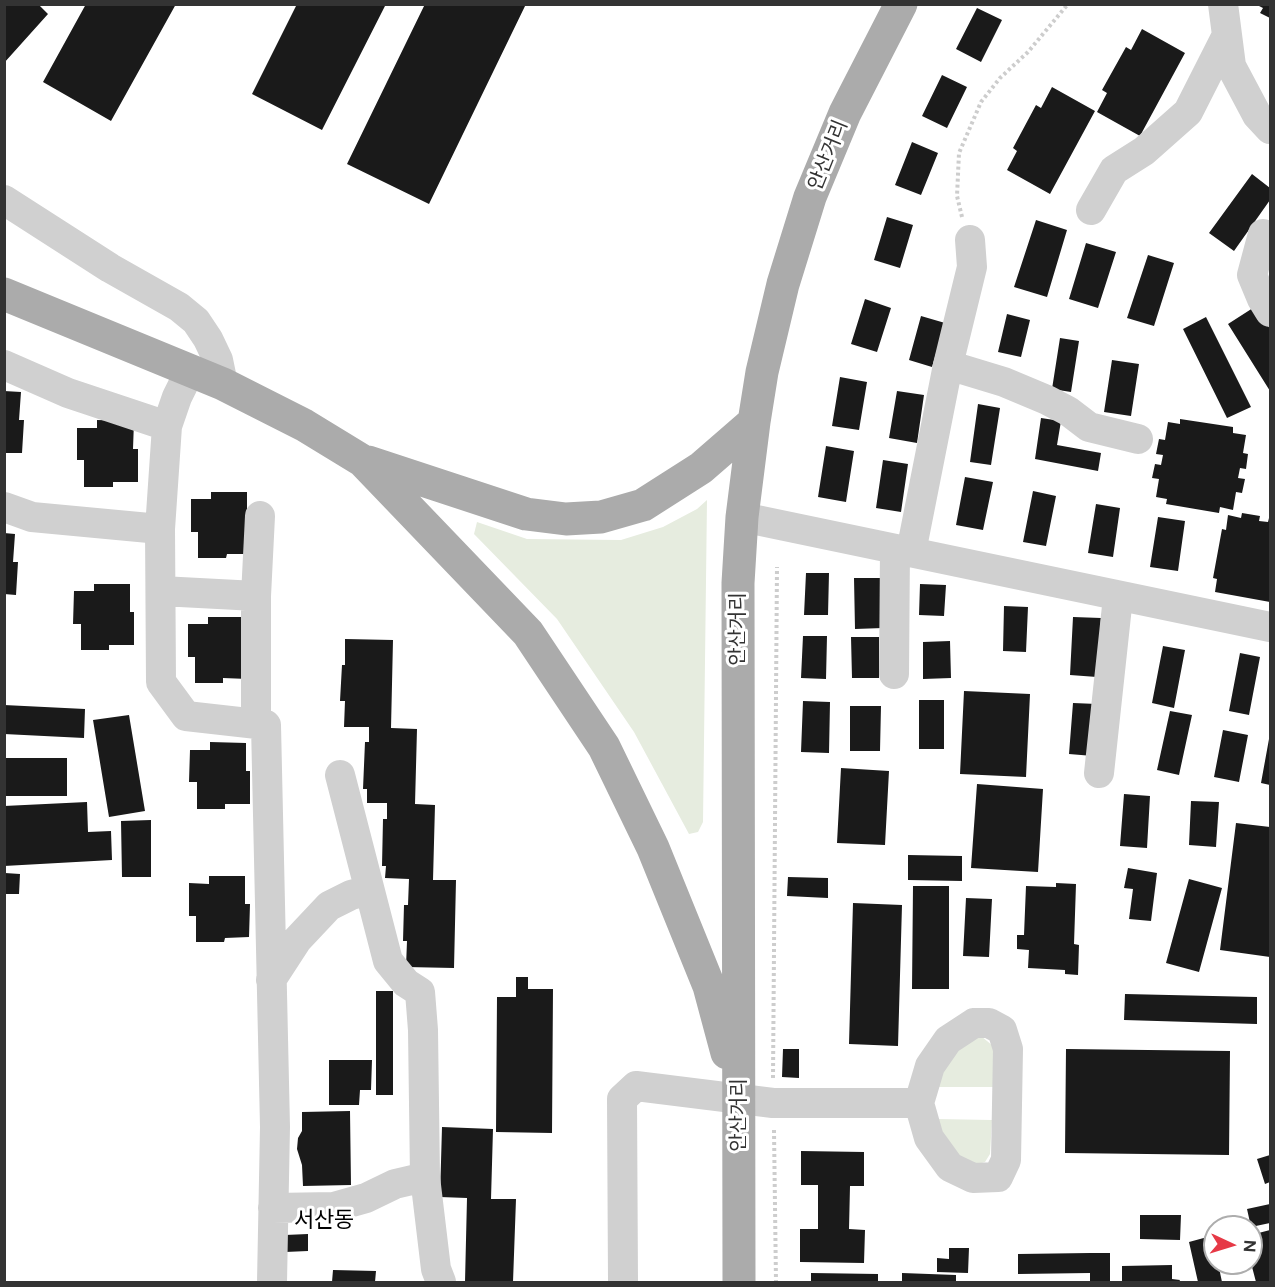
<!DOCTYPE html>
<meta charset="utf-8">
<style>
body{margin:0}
#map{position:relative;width:1275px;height:1287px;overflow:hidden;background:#fff;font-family:"Public Sans",sans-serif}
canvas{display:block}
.frame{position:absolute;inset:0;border:6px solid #333;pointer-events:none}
.north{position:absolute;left:1203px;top:1215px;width:60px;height:60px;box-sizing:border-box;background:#fff;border:2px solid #adadad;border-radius:50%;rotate:94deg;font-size:16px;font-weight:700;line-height:24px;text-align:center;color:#333}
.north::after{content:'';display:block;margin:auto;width:21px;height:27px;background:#e63946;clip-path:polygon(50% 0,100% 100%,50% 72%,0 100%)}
</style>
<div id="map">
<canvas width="1275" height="1287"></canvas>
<div class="frame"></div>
<div class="north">N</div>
</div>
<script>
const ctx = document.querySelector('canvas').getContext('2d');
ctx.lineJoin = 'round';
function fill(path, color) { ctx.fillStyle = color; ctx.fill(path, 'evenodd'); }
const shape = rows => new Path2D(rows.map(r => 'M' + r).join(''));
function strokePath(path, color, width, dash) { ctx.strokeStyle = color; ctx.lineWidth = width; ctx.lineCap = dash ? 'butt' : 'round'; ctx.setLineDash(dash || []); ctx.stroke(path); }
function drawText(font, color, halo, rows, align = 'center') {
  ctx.font = font + ' "Public Sans","Noto Sans KR",sans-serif'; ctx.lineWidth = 6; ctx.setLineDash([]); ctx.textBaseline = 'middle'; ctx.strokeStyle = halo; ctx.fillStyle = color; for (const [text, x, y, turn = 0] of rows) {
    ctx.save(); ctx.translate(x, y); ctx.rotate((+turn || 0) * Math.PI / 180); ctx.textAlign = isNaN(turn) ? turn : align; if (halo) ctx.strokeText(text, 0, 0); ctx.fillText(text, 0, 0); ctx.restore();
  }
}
fill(shape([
 [707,500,703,822,698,832,689,834,634,732,557,619,474,534,477,522,527,539,621,540,663,527,697,509],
 [981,1036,993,1046,993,1087,937,1087,939,1074,960,1045],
 [937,1119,992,1120,990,1154,985,1162,975,1165,965,1164,941,1138]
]), '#e6ecdf');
fill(shape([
 [4,4,38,4,48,14,4,63],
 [86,4,176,4,111,121,43,82],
 [297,4,386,4,322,130,252,94],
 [425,4,526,4,429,204,347,164],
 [1255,4,1270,4,1270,18,1260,13,1263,8],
 [977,8,1002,20,981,62,956,49],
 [1142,29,1185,53,1140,136,1097,112,1107,93,1102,90,1126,47,1131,50],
 [942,75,967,87,947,128,922,116],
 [1052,87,1095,111,1050,194,1007,170,1017,151,1013,148,1036,105,1041,108],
 [912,142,938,153,921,195,895,185],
 [1252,174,1270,188,1270,200,1234,251,1209,233],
 [887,217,913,225,900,268,874,260],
 [1036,220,1067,230,1047,297,1014,287],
 [1086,243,1116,252,1098,308,1069,299],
 [1148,255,1174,263,1154,326,1127,318],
 [865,299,891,308,877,352,851,344],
 [1256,306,1270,329,1270,391,1228,324],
 [1007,314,1030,320,1021,357,998,352],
 [921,316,945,323,932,367,909,360],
 [1206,317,1251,407,1227,418,1183,329],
 [1060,338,1079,341,1071,392,1052,389],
 [1112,360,1139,364,1131,416,1104,412],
 [840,377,867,382,859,430,832,426],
 [4,391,21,392,19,420,24,420,22,453,4,453],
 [897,391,924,395,917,443,889,438],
 [978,404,1000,408,991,465,970,462],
 [1041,418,1061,421,1057,445,1101,453,1098,471,1035,459],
 [1180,419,1233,427,1233,433,1246,435,1243,453,1248,454,1246,469,1240,468,1238,478,1245,479,1242,493,1236,492,1233,510,1220,507,1219,513,1166,504,1167,499,1156,497,1159,479,1152,478,1155,464,1161,465,1163,455,1156,454,1159,439,1165,440,1168,422,1180,424],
 [97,420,134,421,133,449,138,449,138,482,113,482,113,487,84,487,84,460,77,460,77,428,97,428],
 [826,446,854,451,846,502,818,497],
 [883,460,908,464,901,512,876,508],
 [965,477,993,482,983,530,956,525],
 [1033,491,1056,496,1046,546,1023,542],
 [211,492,247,492,247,521,252,554,227,554,226,558,198,558,198,532,191,532,191,499,211,499],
 [1096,504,1120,508,1113,557,1088,553],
 [1242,513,1260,516,1259,521,1268,522,1269,518,1270,518,1270,602,1215,592,1217,579,1213,578,1222,529,1226,530,1228,515,1241,518],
 [1158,517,1185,521,1178,571,1150,567],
 [4,533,15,534,13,562,18,562,16,595,4,594],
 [806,573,829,573,828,615,804,615],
 [854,578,882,578,883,628,855,629],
 [94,584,130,584,130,612,134,612,134,645,109,645,109,650,81,650,81,624,73,624,74,591,94,591],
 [920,584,946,585,944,616,919,615],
 [1004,606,1028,607,1026,652,1003,651],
 [208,617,244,617,248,679,223,678,223,683,195,683,195,657,188,657,188,624,208,624],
 [1073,617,1101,618,1097,677,1070,675],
 [803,636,827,636,826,679,801,678],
 [851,637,879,637,879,678,852,678],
 [345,639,393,640,391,728,417,729,415,804,435,805,433,880,456,880,454,968,406,967,407,941,403,941,404,905,408,905,409,879,385,878,386,866,382,866,383,819,387,819,387,803,367,803,367,789,363,789,365,742,369,742,369,727,344,727,345,701,340,701,342,665,345,665],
 [950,641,951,678,923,679,923,642],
 [1163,646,1185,650,1174,708,1152,703],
 [1240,653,1260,657,1249,715,1229,711],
 [964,691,1030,694,1026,777,960,774],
 [919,700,944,700,944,749,919,749],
 [803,701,830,702,829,753,801,752],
 [1073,703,1097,704,1093,756,1069,754],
 [4,705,85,709,84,738,4,734],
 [850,706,881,706,880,751,850,751],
 [1170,711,1192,715,1179,775,1157,770],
 [129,715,145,811,109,817,93,720],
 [1223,730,1248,735,1239,782,1214,777],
 [1269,739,1270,740,1270,785,1261,783],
 [210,742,246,743,246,771,250,771,250,804,225,804,225,809,197,809,197,782,189,782,190,750,210,750],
 [4,758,67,758,67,796,4,796],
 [841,768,889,771,885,845,837,843],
 [977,784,1043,789,1038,872,971,868],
 [1124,794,1150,796,1147,848,1120,846],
 [1191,801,1219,802,1216,847,1189,845],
 [87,802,88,832,111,831,112,860,4,866,4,806],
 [151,820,151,877,122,877,121,821],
 [1236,823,1270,827,1270,957,1220,950],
 [908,855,962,856,962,881,908,880],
 [1128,868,1157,873,1151,921,1129,919,1133,889,1124,888],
 [5,873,20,874,19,894,5,894],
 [209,876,245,876,245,904,250,904,249,937,225,938,224,942,196,942,196,916,189,916,189,883,209,884],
 [788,877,828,878,828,898,787,896],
 [1189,879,1222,888,1199,972,1166,963],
 [1056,883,1076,884,1074,944,1079,945,1078,975,1065,974,1065,970,1028,968,1029,950,1017,949,1017,935,1024,935,1026,886,1056,887],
 [913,886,949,886,949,989,912,989],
 [966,898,992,899,989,957,963,956],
 [853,903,902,905,898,1046,849,1044],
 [516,977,528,977,528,989,553,989,552,1133,496,1132,497,997,516,997],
 [376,991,393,991,393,1095,376,1095],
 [1125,994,1257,997,1257,1024,1124,1020],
 [783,1049,799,1049,799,1078,782,1077],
 [1066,1049,1230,1051,1229,1155,1065,1153],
 [329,1060,372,1060,371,1090,360,1090,359,1105,329,1105],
 [350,1111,351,1185,303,1186,302,1165,297,1149,298,1138,302,1131,302,1112],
 [442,1127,493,1129,491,1199,516,1199,513,1282,465,1282,467,1198,440,1197],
 [801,1151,864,1152,864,1186,850,1186,849,1229,865,1230,864,1263,800,1262,800,1229,818,1229,818,1185,801,1185],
 [1270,1155,1270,1182,1265,1184,1257,1159],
 [1270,1204,1270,1223,1251,1227,1247,1209],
 [1140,1215,1181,1215,1180,1240,1140,1239],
 [1270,1230,1270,1282,1256,1282,1251,1263,1251,1235],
 [308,1234,308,1251,285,1252,285,1235],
 [1211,1236,1215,1263,1218,1263,1222,1282,1198,1282,1189,1242],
 [949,1248,969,1248,968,1273,937,1272,937,1258,949,1259],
 [1090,1253,1110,1253,1110,1282,1090,1282,1090,1273,1018,1274,1018,1254],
 [1172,1265,1172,1279,1180,1280,1179,1282,1122,1282,1122,1266],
 [333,1270,376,1271,375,1282,332,1282],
 [811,1273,878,1274,878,1282,811,1282],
 [902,1273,956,1275,956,1282,902,1282]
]), '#1a1a1a');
strokePath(shape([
 [962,217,957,196,959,153,981,102,1000,78,1028,52,1068,4],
 [773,1078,777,567],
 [774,1130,776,1282]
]), '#cdcdcd', 4, [3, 3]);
strokePath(shape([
 [1223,4,1231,66,1257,115,1270,129],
 [4,200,110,268,179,307,196,321,208,339,218,360,223,384],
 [1091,210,1114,170,1144,151,1188,112,1227,35],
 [1263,234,1252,275,1262,299,1270,312],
 [4,365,68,393,167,426],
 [948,365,1004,382,1047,400,1068,411,1089,427,1138,439],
 [190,371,177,397,167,426,160,529,161,682,186,716,266,725,275,1127,272,1282],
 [4,507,32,517,160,529],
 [742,517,1270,627],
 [911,552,948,365,972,267,970,240],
 [161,591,256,596],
 [894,674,895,549],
 [256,724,256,596,260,516],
 [1099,773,1118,597],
 [340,775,388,961,406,983,420,992,423,1030,425,1177,436,1269,441,1282],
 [271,980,297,940,329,906,351,895,369,890],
 [974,1023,989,1023,1002,1030,1008,1049,1006,1160,998,1177,973,1178,950,1167,929,1138,919,1103,930,1066,948,1040,974,1023],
 [273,1208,334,1207,366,1198,395,1184,425,1177],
 [623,1282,622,1099,636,1086,773,1103,919,1103]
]), '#d0d0d0', 30);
strokePath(shape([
 [4,294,223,384,304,425,363,461,528,633,604,747,653,848,709,986,727,1053],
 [368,462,526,514,566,519,601,517,643,505,701,468,754,422],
 [739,1282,738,583,742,517,754,422,762,372,783,284,810,197,845,113,901,4]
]), '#ababab', 33);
drawText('20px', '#333', '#fff', [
 ["안산거리",828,155,-68],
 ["안산거리",738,629,-90],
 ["안산거리",739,1115,-90]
]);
drawText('22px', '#000', '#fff', [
 ["서산동",324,1220]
]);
</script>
